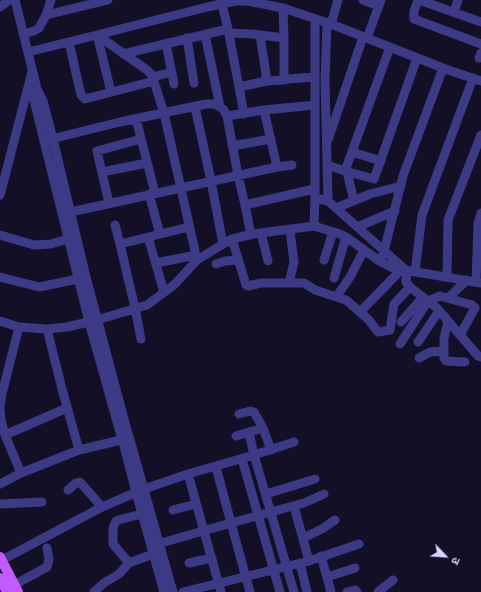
<!DOCTYPE html>
<meta charset="utf-8">
<style>
body{margin:0}
#map{position:relative;width:481px;height:592px;overflow:hidden;background:#130f26;font-family:Cabin,"Noto Sans Devanagari",sans-serif}
canvas{display:block}
.north{position:absolute;left:425px;top:536px;width:40px;height:40px;-webkit-text-stroke:3px #130f26;paint-order:stroke;rotate:115deg;font-size:11px;font-weight:700;line-height:16px;text-align:center;color:#d9d4ff}
.north::after{content:'';display:block;margin:auto;width:14px;height:18px;background:#d9d4ff;clip-path:polygon(50% 0,100% 100%,50% 72%,0 100%)}
</style>
<div id="map">
<canvas width="481" height="592"></canvas>
<div class="north">उ</div>
</div>
<script>
const ctx = document.querySelector('canvas').getContext('2d');
ctx.lineJoin = 'round';
const shape = rows => new Path2D(rows.map(r => 'M' + r).join(''));
function strokePath(path, color, width, dash) { ctx.strokeStyle = color; ctx.lineWidth = width; ctx.lineCap = dash ? 'butt' : 'round'; ctx.setLineDash(dash || []); ctx.stroke(path); }
strokePath(shape([
 [15,0,37,89,43,101,53,139,86,277,128,434],
 [363,0,379,6],
 [418,0,414,11,414,19,481,44],
 [419,0,481,22],
 [0,7,9,0],
 [283,8,284,38],
 [454,12,458,0],
 [46,15,51,0],
 [327,23,325,81,328,201],
 [331,24,338,0],
 [228,29,244,114],
 [229,33,253,34,260,35],
 [23,34,34,31,39,28,46,15,108,0],
 [205,34,220,107],
 [97,35,147,70,152,75,164,113,197,260],
 [97,35,111,92],
 [187,38,194,83],
 [367,38,381,0],
 [69,42,81,95,85,99,154,81],
 [166,43,174,84],
 [390,47,345,171,374,179,417,58],
 [28,52,97,35,207,7,236,1,248,1,283,8,331,24,448,70,481,81],
 [123,54,228,29,222,4],
 [479,58,481,53],
 [153,77,172,72],
 [284,80,284,38,260,35,267,81,284,80,288,79,315,77],
 [239,87,267,81],
 [37,89,34,100,44,141,89,322,121,436],
 [195,107,211,181,223,244],
 [227,116,238,175,245,205],
 [136,119,155,193],
 [47,140,120,122,206,104,214,104,218,106,223,109,227,116,264,110],
 [328,140,363,37],
 [232,146,271,139],
 [352,152,381,161],
 [327,165,345,171],
 [277,167,292,165],
 [102,172,147,163],
 [347,172,354,201],
 [149,194,160,234],
 [0,195,32,72],
 [315,198,328,201,407,271,406,282,410,287,437,308,478,356,481,357],
 [109,203,97,151,141,139],
 [336,208,370,194,401,186],
 [66,213,277,167,264,110,315,105],
 [115,225,120,244],
 [314,226,315,198,315,20],
 [357,227,395,211],
 [261,233,268,261],
 [0,235,34,245,51,244,74,237],
 [251,235,245,205,314,189],
 [148,237,164,292],
 [232,239,246,285,248,286,261,283,304,283,315,290,346,300,368,319,378,332,390,330,394,304,410,287],
 [383,255,403,176,443,68],
 [324,260,333,232],
 [156,263,196,255],
 [216,264,225,261,238,260],
 [415,272,422,215,473,78],
 [0,277,39,287,83,278],
 [447,277,448,220,481,135],
 [334,278,346,237],
 [476,282,478,224,481,213],
 [289,283,294,262,290,230],
 [337,296,350,277,364,250],
 [448,298,467,280],
 [360,312,401,270],
 [0,321,19,327,47,329,67,327,97,320,147,305,174,285,197,260,223,244,232,239,253,234,314,226,340,234,346,237,381,262,393,268,481,283],
 [448,321,444,338,444,358,446,361,465,362],
 [401,322,423,297],
 [47,329,62,389,79,450],
 [141,339,135,308,120,244,189,227],
 [418,342,439,311],
 [400,344,428,301,440,296,472,305,475,308,460,335],
 [419,358,430,352,444,351],
 [0,407,2,394,19,327],
 [0,409,1,420,5,435,21,473],
 [239,414,250,411,254,412,263,428,271,450],
 [249,432,254,455,294,442],
 [5,435,67,408],
 [236,436,263,428],
 [130,440,173,592],
 [123,442,136,492,164,592],
 [242,459,280,592],
 [188,474,254,455,294,592],
 [0,484,21,473,79,450,121,440,123,442,127,442,130,440,129,436,128,434,124,434],
 [68,490,76,483,80,482,102,507],
 [266,494,315,479],
 [0,504,42,502],
 [294,506,309,561],
 [173,510,196,504],
 [142,514,118,520,116,521,113,528,113,544,129,563,153,554],
 [303,538,322,529,335,520],
 [154,545,231,523,216,467],
 [321,556,331,592],
 [2,560,102,507,144,489,188,474,221,592],
 [189,563,212,558],
 [300,563,307,592],
 [327,577,355,568],
 [14,585,47,567,49,560,47,548],
 [94,592,104,583,119,574,129,563],
 [183,592,309,561,359,544],
 [250,592,231,523,304,503,324,494],
 [347,592,355,590,357,592],
 [378,592,393,580]
]), '#3d3a85', 9);
strokePath(shape([
 [0,557,18,592],
 [0,578,7,592]
]), '#c25bff', 10);
</script>
